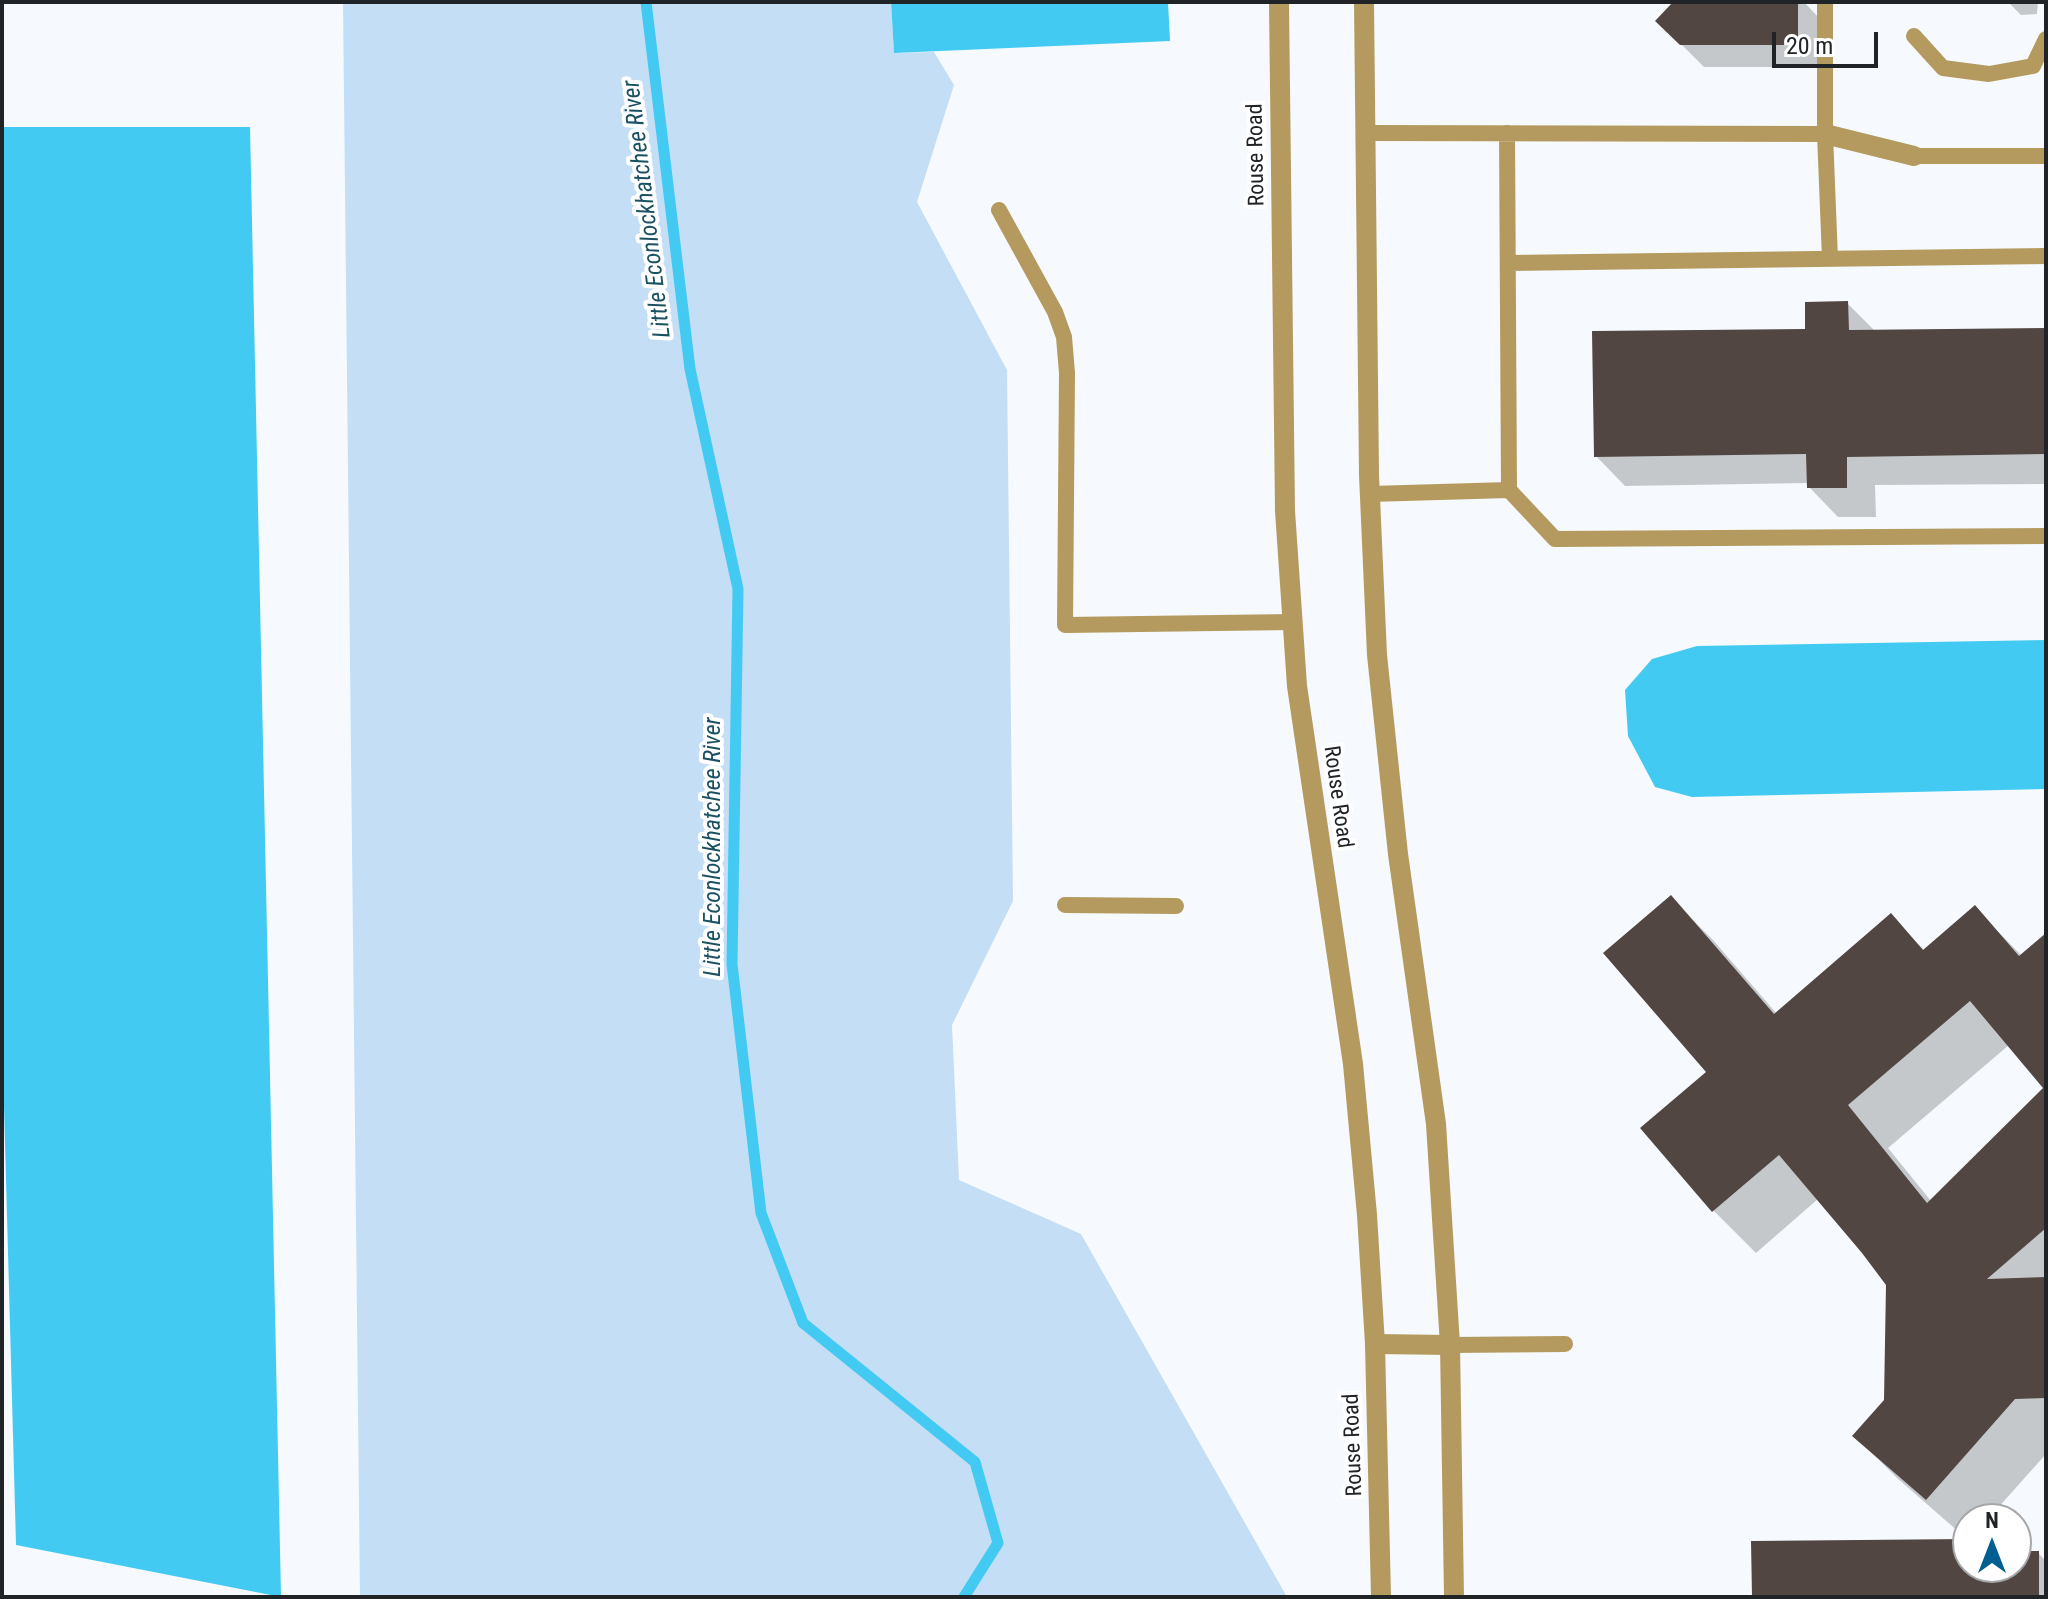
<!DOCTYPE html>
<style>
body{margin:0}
#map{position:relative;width:2048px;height:1599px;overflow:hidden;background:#f6fafe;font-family:"Roboto Condensed",sans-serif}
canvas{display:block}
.frame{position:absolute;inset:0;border:4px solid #202427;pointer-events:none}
.north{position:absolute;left:1952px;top:1503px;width:80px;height:80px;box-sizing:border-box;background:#fff;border:2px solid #a6a7a9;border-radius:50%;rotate:0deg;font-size:22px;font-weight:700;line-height:32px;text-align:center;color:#202427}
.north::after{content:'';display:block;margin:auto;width:28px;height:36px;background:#005f90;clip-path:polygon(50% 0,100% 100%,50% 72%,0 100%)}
.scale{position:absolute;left:1772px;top:32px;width:106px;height:36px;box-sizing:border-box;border:4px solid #202427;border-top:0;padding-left:10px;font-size:24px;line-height:28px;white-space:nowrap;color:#202427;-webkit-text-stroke:6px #fff;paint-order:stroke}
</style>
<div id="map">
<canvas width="2048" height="1599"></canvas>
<div class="frame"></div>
<div class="north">N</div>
<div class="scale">20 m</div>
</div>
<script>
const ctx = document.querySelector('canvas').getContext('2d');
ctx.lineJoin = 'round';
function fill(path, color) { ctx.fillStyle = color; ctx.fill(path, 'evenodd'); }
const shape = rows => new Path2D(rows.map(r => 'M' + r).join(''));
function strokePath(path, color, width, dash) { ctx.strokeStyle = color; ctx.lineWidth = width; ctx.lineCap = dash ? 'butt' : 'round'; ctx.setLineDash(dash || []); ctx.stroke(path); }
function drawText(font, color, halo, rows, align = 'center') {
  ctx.font = font + ' "Roboto Condensed",sans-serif'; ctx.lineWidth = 8; ctx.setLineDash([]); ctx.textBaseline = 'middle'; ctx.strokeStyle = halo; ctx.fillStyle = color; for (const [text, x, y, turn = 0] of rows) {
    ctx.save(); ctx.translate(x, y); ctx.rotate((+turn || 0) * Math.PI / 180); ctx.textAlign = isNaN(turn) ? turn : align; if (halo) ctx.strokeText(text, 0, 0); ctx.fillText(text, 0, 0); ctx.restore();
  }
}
fill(shape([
 [343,2,891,2,894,53,934,52,954,85,917,202,1007,370,1013,901,952,1025,959,1180,1081,1234,1287,1597,360,1597]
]), '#c3def5');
fill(shape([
 [891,2,1168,2,1170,41,894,53],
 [2,127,250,127,281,1597,16,1545,2,1033],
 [2046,640,2046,789,1692,797,1655,787,1628,736,1625,690,1652,659,1697,646]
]), '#43caf2');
fill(shape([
 [1676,2,1804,2,1820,19,1820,67,1704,67,1658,21],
 [2008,2,2038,2,2037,14,2021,15],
 [1847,303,1876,332,2046,330,2046,484,1875,485,1876,517,1838,517,1809,487,1809,483,1625,486,1596,456,1807,331],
 [1671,898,1713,940,1777,1014,1891,916,1925,951,1975,908,2022,956,2046,935,2046,1454,1988,1519,1968,1519,1968,1540,1897,1478,1855,1436,1886,1401,1888,1284,1818,1199,1756,1253,1714,1211,1643,1128,1709,1073],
 [2009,1045,2045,1088,1931,1201,1888,1148],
 [1968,1541,1968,1567,2016,1567,2016,1553,2038,1553,2046,1561,2046,1597,1754,1597]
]), '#0003');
strokePath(shape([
 [646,2,690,369,738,589,732,964,761,1213,803,1323,975,1462,998,1543,964,1597]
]), '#43caf2', 11);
fill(shape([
 [1673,2,1798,2,1798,45,1680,45,1655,21],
 [1848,301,1849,330,2046,328,2046,454,1847,457,1847,488,1807,488,1806,454,1594,457,1592,331,1805,329,1805,302],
 [1671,895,1774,1014,1891,913,1923,950,1975,905,2019,956,2046,933,2046,1228,1987,1279,2046,1277,2046,1398,2015,1399,1926,1500,1852,1436,1884,1400,1886,1285,1862,1253,1779,1155,1712,1212,1640,1128,1706,1072,1603,953],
 [1970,1001,2043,1088,1927,1203,1848,1105],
 [1968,1539,1968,1567,2016,1567,2016,1551,2039,1551,2039,1597,1752,1597,1751,1541]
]), '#514641');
strokePath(shape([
 [1914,36,1943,68,1989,74,2033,66,2046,39],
 [1365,133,1825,134,1825,2],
 [1825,134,1830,259],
 [1914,156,2046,156],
 [999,210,1055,312,1064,337,1067,373,1065,625,1293,622],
 [1508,263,2046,256],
 [1509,490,1555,539,2046,536],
 [1370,494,1509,490,1507,133],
 [1065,905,1176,906],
 [1450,1345,1565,1344]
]), '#b49a5f', 16);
strokePath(shape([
 [1825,134,1914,156],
 [1375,1344,1450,1345]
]), '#b49a5f', 20);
strokePath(shape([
 [1279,2,1285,511,1297,686,1353,1064,1367,1215,1375,1344,1381,1597],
 [1364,2,1369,475,1377,655,1398,854,1436,1124,1450,1345,1454,1597]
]), '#b49a5f', 20);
drawText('22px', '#202427', '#fff', [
 ["Rouse Road",1257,155,-91],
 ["Rouse Road",1337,797,82],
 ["Rouse Road",1354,1445,-92]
]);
drawText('italic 24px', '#1a5162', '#fff', [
 ["Little Econlockhatchee River",648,209,-97],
 ["Little Econlockhatchee River",714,847,-90]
]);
</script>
